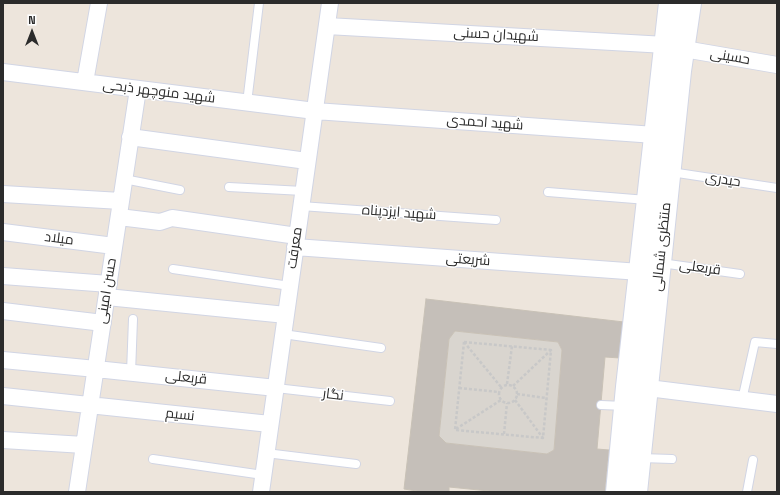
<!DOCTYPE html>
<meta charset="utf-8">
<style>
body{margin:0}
#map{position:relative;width:780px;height:495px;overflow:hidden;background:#ede5dc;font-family:"Space Grotesk",sans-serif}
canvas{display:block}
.frame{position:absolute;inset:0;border:4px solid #2b2b2b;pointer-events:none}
.north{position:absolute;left:12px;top:12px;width:40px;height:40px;-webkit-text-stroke:3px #fff;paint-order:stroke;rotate:0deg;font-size:11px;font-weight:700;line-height:16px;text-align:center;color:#2b2b2b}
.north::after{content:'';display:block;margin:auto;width:14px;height:18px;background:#2b2b2b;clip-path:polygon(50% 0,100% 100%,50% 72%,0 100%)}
</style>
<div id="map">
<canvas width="780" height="495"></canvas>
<div class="frame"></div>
<div class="north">N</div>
</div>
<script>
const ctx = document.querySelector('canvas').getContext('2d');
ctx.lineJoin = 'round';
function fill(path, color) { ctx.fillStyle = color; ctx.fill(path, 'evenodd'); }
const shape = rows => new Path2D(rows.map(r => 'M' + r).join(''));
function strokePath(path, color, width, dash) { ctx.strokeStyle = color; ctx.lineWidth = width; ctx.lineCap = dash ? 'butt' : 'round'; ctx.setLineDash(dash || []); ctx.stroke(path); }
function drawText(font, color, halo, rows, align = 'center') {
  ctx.font = font + ' "Space Grotesk",Cairo,sans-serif'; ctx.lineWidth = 3; ctx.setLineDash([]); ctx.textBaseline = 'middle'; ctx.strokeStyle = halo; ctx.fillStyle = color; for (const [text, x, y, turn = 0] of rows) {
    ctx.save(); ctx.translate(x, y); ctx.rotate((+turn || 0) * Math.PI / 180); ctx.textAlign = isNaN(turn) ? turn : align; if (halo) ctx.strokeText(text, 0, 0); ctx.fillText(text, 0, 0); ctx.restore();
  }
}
fill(shape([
 [455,331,558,342,562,350,554,450,547,454,446,443,439,436,449,339]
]), '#d9d5cf');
const building = shape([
 [426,299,624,322,620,358,605,357,597,449,609,450,605,492,499,492,449,487,449,492,423,492,404,489,426,299],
 [455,331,558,342,562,350,554,450,547,454,446,443,439,436,449,339,455,331]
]);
fill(building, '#c5bfb9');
strokePath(building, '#c8c1b6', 1);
const service = shape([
 [247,103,259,3],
 [671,172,777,188],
 [124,179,180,190],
 [229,187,303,191],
 [548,192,647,200],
 [301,206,496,220],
 [661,263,740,274],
 [173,269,290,286],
 [283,334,381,348],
 [131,373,133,319],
 [276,388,390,401],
 [742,400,755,342,777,344],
 [601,405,625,406],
 [266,453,356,464],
 [641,458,672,459],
 [153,459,263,475],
 [747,492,753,460]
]);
const minor = shape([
 [327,26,666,45],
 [684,49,777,65],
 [3,72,315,111,655,135],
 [85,82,99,3],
 [130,137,307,161],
 [3,194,121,201],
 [119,217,160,222,172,218,297,236],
 [3,232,114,246],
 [295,247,640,272],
 [3,276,109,284],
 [107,297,286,315],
 [3,311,103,323],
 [3,360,96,369,276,388],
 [648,388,777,404],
 [3,396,270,424],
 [3,440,84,445],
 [77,492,138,89],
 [261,492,330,3]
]);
const secondary = shape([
 [617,492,627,387,670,3],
 [636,492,680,71,690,3]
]);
strokePath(service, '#d1d5e4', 10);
strokePath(minor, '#d1d5e4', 18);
strokePath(secondary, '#d1d5e4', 24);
strokePath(shape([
 [464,342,551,350,543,438,455,430,464,342],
 [464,342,501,387],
 [507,384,512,346],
 '499 394a9 9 0 1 1 18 0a9 9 0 1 1-18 0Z',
 [513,386,551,350],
 [459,388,498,392],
 [517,394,546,398],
 [515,400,543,438],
 [456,429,501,400],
 [504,434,507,403]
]), '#c8c8c8', 2.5, [3, 2]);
strokePath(service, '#fff', 8);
strokePath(minor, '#fff', 16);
strokePath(secondary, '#fff', 22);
drawText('14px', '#2b2b2b', '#fff', [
 ["شهیدان حسنی",496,35,3],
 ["حسینی",730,57,10],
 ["شهید منوچهر ذبحی",159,92,7],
 ["شهید احمدی",485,123,4],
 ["حیدری",723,180,9],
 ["شهید ایزدپناه",399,213,4],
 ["میلاد",59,239,7],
 ["منتظری شمالی",662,247,-84],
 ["معرفت",295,248,-82],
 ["شریعتی",468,260,4],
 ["قربعلی",700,268,8],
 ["حسن امینی",107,291,-81],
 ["قربعلی",186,378,6],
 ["نگار",333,395,7],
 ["نسیم",180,415,6]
]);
</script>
